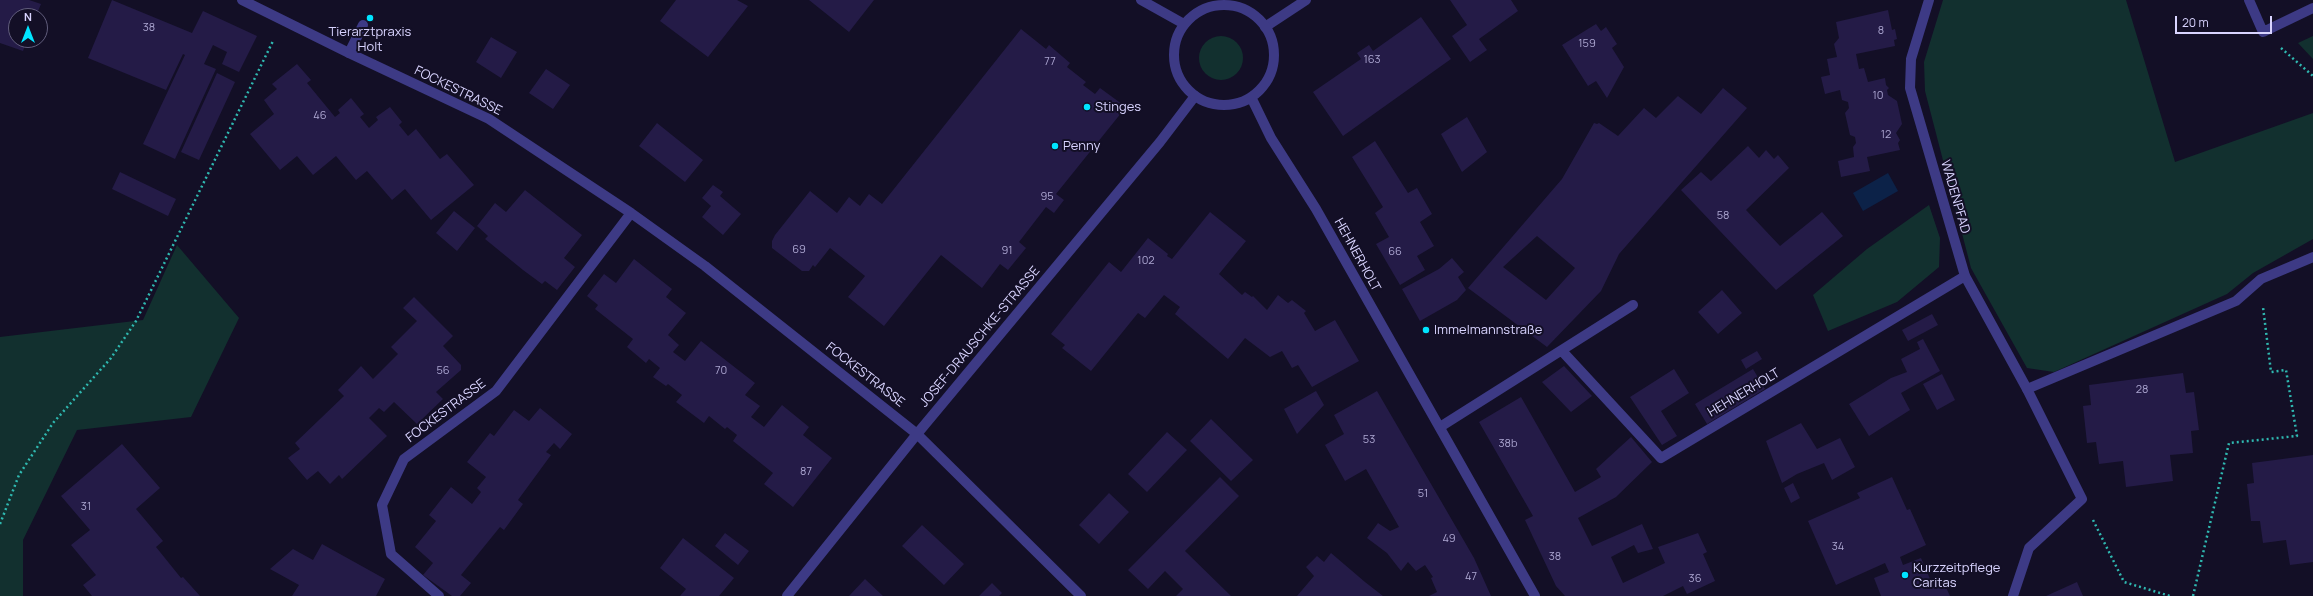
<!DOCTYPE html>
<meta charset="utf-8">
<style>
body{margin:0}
#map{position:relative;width:2313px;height:596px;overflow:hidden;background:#130f26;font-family:Manrope,sans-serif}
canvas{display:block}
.north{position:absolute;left:8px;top:8px;width:40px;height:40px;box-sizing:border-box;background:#130f26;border:1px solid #625e7d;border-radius:50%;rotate:0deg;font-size:11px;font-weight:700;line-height:16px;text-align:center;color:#d9d4ff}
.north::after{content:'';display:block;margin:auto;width:14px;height:18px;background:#00e5ff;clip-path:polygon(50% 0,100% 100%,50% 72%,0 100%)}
.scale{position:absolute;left:2175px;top:16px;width:97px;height:18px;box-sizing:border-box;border:2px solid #d9d4ff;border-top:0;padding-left:5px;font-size:12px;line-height:14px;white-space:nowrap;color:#d9d4ff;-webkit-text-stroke:3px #130f26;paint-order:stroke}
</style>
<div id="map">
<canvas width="2313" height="596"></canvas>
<div class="north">N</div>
<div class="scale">20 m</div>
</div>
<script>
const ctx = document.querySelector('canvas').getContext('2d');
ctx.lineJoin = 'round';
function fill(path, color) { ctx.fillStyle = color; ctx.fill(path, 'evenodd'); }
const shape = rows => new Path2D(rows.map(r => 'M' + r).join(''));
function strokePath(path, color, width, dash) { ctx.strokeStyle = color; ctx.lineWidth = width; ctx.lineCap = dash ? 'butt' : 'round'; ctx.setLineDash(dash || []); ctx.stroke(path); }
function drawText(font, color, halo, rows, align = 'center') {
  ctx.font = font + ' Manrope,sans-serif'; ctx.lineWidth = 4; ctx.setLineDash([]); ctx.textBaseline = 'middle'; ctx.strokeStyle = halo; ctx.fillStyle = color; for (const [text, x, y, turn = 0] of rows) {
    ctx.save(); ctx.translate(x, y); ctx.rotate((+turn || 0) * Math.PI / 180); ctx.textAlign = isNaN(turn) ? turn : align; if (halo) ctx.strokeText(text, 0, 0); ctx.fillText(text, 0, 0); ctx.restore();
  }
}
fill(shape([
 [1943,0,2126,0,2175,162,2313,113,2313,239,2253,273,2227,294,2054,372,2027,368,1971,268,1925,91,1924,62],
 [2313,36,2313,59,2298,43],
 '1199 58a22 22 0 1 1 44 0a22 22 0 1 1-44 0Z',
 [1929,205,1940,238,1939,267,1897,302,1828,331,1813,295,1867,249],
 [177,245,239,318,191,417,77,430,23,540,23,596,0,596,0,337,143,320]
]), '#12302f');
fill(shape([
 [1888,173,1898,191,1863,211,1853,193]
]), '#0c2248');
fill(shape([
 [0,0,29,0,41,4,36,16,16,16,16,40,27,40,23,51,0,43],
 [112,0,192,33,203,11,257,36,239,72,222,64,227,52,213,45,204,64,216,69,175,159,143,144,185,55,183,54,166,90,88,58],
 [676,0,737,0,748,6,708,57,660,21],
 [809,0,874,0,849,32],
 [1450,0,1511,0,1518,11,1479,39,1487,50,1470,62,1452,36,1467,25],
 [1888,10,1892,30,1895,29,1897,39,1894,40,1895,46,1856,54,1859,69,1864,68,1868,82,1885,78,1886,85,1889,88,1887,90,1888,95,1897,101,1902,124,1896,133,1900,140,1898,143,1900,150,1867,157,1870,171,1841,177,1838,161,1854,157,1853,147,1856,143,1855,137,1850,135,1845,113,1849,108,1848,102,1842,100,1840,90,1825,94,1821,77,1830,75,1827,59,1837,57,1834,44,1839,38,1836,22],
 [1421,17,1451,59,1343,136,1313,92,1361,59,1357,53,1369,45,1373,51],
 [1596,24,1601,31,1606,27,1617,44,1612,48,1624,67,1607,98,1596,81,1588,86,1562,45],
 [1021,29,1046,49,1049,45,1070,63,1067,67,1086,82,1083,85,1095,94,1100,88,1126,107,1056,194,1064,200,1054,213,1046,207,1019,242,1026,248,1008,270,1000,264,982,288,941,255,884,326,848,297,865,276,830,248,815,267,813,265,809,271,802,271,772,248,772,241,775,235,810,191,837,213,849,197,860,206,869,194,882,204],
 [491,37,517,52,501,78,476,62],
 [297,64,311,80,307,83,335,117,340,113,338,110,351,98,364,114,360,117,369,128,378,120,376,117,390,107,402,122,399,125,408,136,416,129,440,159,447,154,474,185,431,220,405,189,392,200,367,171,356,180,336,156,313,175,297,156,280,170,250,134,274,114,264,100,277,89,272,84],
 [546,69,570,85,553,109,529,93],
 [217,73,235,82,199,160,181,152],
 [1723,88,1747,108,1619,254,1601,291,1547,347,1468,288,1562,179,1594,123,1597,124,1599,123,1618,136,1644,108,1656,118,1678,96,1701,114],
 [1537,236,1575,268,1546,300,1503,267],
 [1467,117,1487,152,1462,172,1441,134],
 [657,123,703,160,685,182,639,146],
 [1375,141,1408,193,1417,188,1432,214,1420,222,1434,246,1417,256,1425,270,1400,285,1376,244,1389,237,1375,213,1383,207,1352,157],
 [1748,146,1759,158,1766,150,1774,159,1778,155,1789,168,1746,210,1780,246,1822,212,1843,236,1776,290,1681,190,1701,172,1711,181],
 [120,172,176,199,168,216,112,189],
 [713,185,723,192,720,196,741,214,723,235,702,217,711,206,702,198],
 [525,190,582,235,564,258,575,267,557,290,545,281,542,284,523,270,485,239,488,236,477,226,495,203,506,212],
 [454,211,475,228,457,251,436,233],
 [1210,212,1246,241,1219,274,1242,295,1245,292,1252,297,1253,296,1267,310,1278,295,1288,303,1292,300,1306,311,1304,313,1315,331,1335,320,1359,361,1312,387,1298,365,1292,368,1282,351,1270,357,1245,338,1228,359,1175,314,1180,307,1164,295,1145,318,1138,313,1091,371,1062,348,1065,345,1051,334,1109,262,1121,272,1148,238,1168,254,1167,256,1172,259],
 [1452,258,1464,272,1458,277,1466,290,1457,300,1420,321,1402,289,1439,269],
 [634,259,672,289,666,297,686,313,668,335,679,345,673,352,685,361,701,341,755,383,745,395,760,406,751,417,764,427,782,405,809,427,803,435,832,458,793,507,764,484,773,473,733,441,737,435,727,427,725,429,709,416,704,423,676,402,682,395,668,384,666,386,653,377,660,368,649,359,646,363,627,347,633,339,595,309,598,305,587,296,604,274,616,283],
 [1722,290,1742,313,1718,334,1698,312],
 [414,297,453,336,443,346,461,365,461,370,436,392,443,399,417,424,394,402,384,412,379,408,369,418,387,436,342,479,339,475,330,484,318,471,307,480,288,458,300,449,295,443,344,396,338,390,361,366,373,379,398,354,391,347,417,321,403,308],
 [1932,314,1938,325,1908,341,1902,330],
 [1923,339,1940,371,1901,393,1910,410,1869,436,1849,404,1891,378,1907,372,1901,359,1920,349,1917,342],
 [1757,351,1762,359,1746,369,1741,360],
 [1564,366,1592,396,1571,412,1542,382],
 [1674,369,1689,393,1661,411,1677,436,1662,445,1630,397],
 [1753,369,1765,389,1707,424,1695,404],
 [2183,373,2186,393,2194,392,2199,430,2191,431,2193,453,2170,455,2173,481,2126,487,2123,461,2099,464,2096,442,2087,443,2083,406,2091,405,2089,385],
 [1942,374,1955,400,1937,410,1923,384],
 [1316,391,1324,405,1297,434,1284,409],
 [1377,391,1474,558,1491,596,1429,596,1437,592,1431,578,1433,577,1425,565,1416,571,1408,562,1401,571,1387,553,1367,538,1378,523,1390,531,1399,527,1366,469,1345,481,1325,445,1344,434,1334,415],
 [1521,397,1575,492,1601,477,1596,469,1631,437,1652,462,1616,497,1578,518,1592,546,1642,524,1653,549,1638,553,1634,545,1611,557,1623,583,1665,563,1658,547,1698,533,1707,552,1703,554,1715,581,1687,594,1683,586,1663,596,1565,596,1556,586,1525,520,1533,516,1479,422],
 [540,408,572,434,560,449,554,443,546,452,551,455,518,500,523,504,504,530,500,527,461,575,471,583,460,596,452,596,423,575,433,563,415,547,436,521,429,515,451,487,472,504,481,492,477,488,486,477,467,462,490,433,494,436,514,410,529,421],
 [1211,419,1253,460,1231,481,1190,441],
 [1801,423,1817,449,1840,438,1855,467,1832,480,1824,463,1797,474,1782,483,1766,441],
 [1167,432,1187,450,1147,492,1128,474],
 [122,444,160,488,136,509,163,541,156,547,181,578,183,577,200,596,92,596,83,585,96,575,71,545,90,530,61,496],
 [2313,455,2313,562,2290,565,2286,540,2263,543,2260,521,2251,521,2247,484,2254,483,2252,463],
 [1220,477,1239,496,1185,551,1231,596,1176,596,1183,589,1165,571,1148,589,1128,570],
 [1892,477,1907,510,1910,509,1926,545,1900,557,1903,565,1921,558,1934,588,1944,583,1950,596,1881,596,1874,578,1889,572,1885,563,1836,585,1808,521,1860,498,1857,493],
 [1793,483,1800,498,1791,503,1784,488],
 [1109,493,1129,512,1099,544,1079,525],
 [922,525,964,564,944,585,902,546],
 [725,533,749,551,738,565,715,546],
 [683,538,734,578,719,596,680,596,686,589,660,568],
 [322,544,385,579,376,596,292,596,299,585,270,569,293,549,313,560],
 [1331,553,1365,582,1383,596,1297,596,1314,576,1306,567,1317,556,1324,562],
 [865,579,883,596,849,596],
 [2077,582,2083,596,2046,596],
 [992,583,1002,593,999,596,979,596]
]), '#241b47');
strokePath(shape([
 [2281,48,2313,76],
 [2093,520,2124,582,2170,596],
 [0,524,19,475,53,423,111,358,136,321,273,41],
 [2193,596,2229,443,2297,436,2286,370,2271,372,2263,307]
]), '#2fb8b0', 2.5, [2, 3]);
strokePath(shape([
 [2249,0,2263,32,2313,8],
 [349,53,363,25],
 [1562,351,1661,458,1965,276],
 [2027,389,2236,301,2261,279,2313,257],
 [1440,427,1633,305]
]), '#3d3a85', 10);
strokePath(shape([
 [242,0,349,53,489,119,631,213,705,266,917,434,1081,596],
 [1929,0,1911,59,1910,88,1965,276,2027,389,2082,499,2029,548,2013,596],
 [1265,27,1306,0],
 [439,596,391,554,382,505,404,459,496,391,631,213],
 [787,596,917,434,1160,142,1195,96]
]), '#3d3a85', 10);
strokePath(shape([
 [1141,0,1184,24],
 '1174 55a50 50 0 1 1 100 0a50 50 0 1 1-100 0Z',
 [1251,97,1271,138,1316,209,1535,596]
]), '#3d3a85', 10);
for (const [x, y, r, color] of [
 [370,18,4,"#00e5ff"],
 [1087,107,4,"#00e5ff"],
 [1055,146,4,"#00e5ff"],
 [1426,330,4,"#00e5ff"],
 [1905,575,4,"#00e5ff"]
]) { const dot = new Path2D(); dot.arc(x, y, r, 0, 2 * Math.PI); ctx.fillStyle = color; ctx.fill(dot); strokePath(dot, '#130f26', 1.5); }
drawText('11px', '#aca6d1', null, [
 ["38",149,28],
 ["8",1881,31],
 ["159",1587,44],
 ["163",1372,60],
 ["77",1050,62],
 ["10",1878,96],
 ["46",320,116],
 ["12",1886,135],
 ["95",1047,197],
 ["58",1723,216],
 ["69",799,250],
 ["91",1007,251],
 ["66",1395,252],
 ["102",1146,261],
 ["56",443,371],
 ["70",721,371],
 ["28",2142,390],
 ["53",1369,440],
 ["38b",1508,444],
 ["87",806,472],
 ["51",1423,494],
 ["31",86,507],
 ["49",1449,539],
 ["34",1838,547],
 ["38",1555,557],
 ["47",1471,577],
 ["36",1695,579]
]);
drawText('13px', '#d9d4ff', '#130f26', [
 ["Tierarztpraxis",370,32,"center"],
 ["Holt",370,47,"center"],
 ["Stinges",1095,107],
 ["Penny",1063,146],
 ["Immelmannstraße",1434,330],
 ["Kurzzeitpflege",1913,568],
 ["Caritas",1913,583]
], 'left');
drawText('13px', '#d9d4ff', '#130f26', [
 ["FOCKESTRASSE",458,91,26],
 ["WADENPFAD",1955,197,74],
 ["HEHNERHOLT",1357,255,61],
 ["JOSEF-DRAUSCHKE-STRASSE",980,337,-50],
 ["FOCKESTRASSE",865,375,38],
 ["HEHNERHOLT",1744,393,-31],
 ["FOCKESTRASSE",446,411,-37]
]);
</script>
